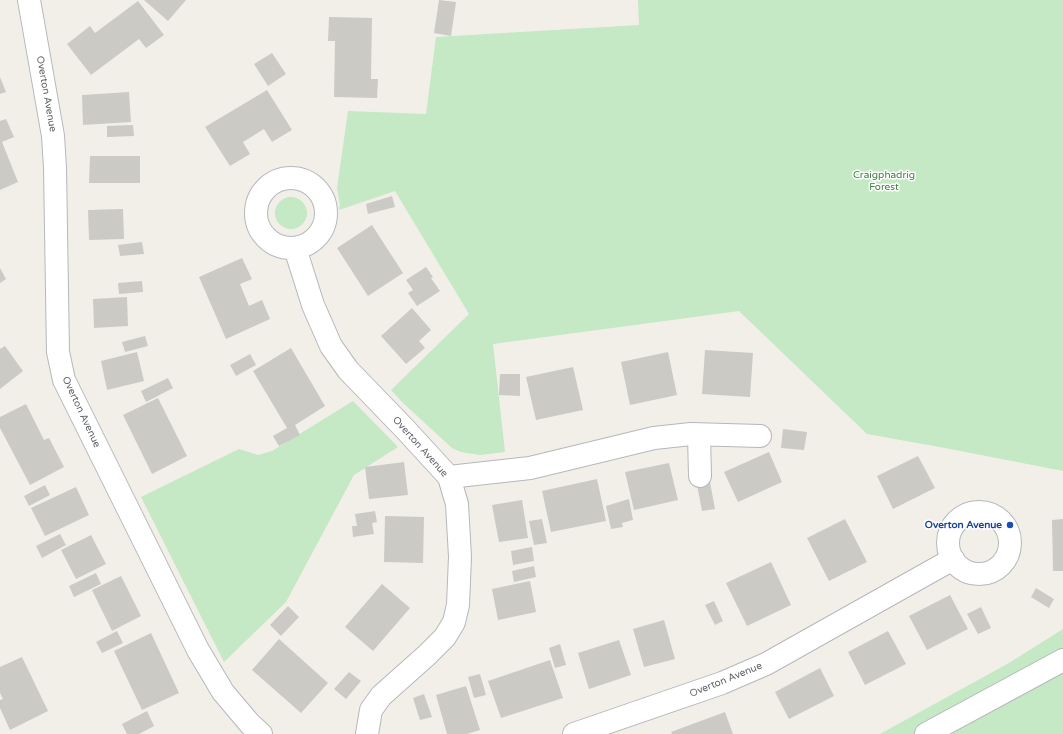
<!DOCTYPE html>
<style>
body{margin:0}
canvas{display:block;background:#f1efe8}
</style>
<canvas width="1063" height="734"></canvas>
<script>
const ctx = document.querySelector('canvas').getContext('2d');
ctx.lineJoin = 'round';
function fill(path, color) { ctx.fillStyle = color; ctx.fill(path, 'evenodd'); }
const shape = rows => new Path2D(rows.map(r => 'M' + r).join(''));
function strokePath(path, color, width, dash) { ctx.strokeStyle = color; ctx.lineWidth = width; ctx.lineCap = dash ? 'butt' : 'round'; ctx.setLineDash(dash || []); ctx.stroke(path); }
function drawText(font, color, halo, rows, align = 'center') {
  ctx.font = font + ' "Varela Round",sans-serif'; ctx.lineWidth = 3; ctx.setLineDash([]); ctx.textBaseline = 'middle'; ctx.strokeStyle = halo; ctx.fillStyle = color; for (const [text, x, y, turn = 0] of rows) {
    ctx.save(); ctx.translate(x, y); ctx.rotate((+turn || 0) * Math.PI / 180); ctx.textAlign = isNaN(turn) ? turn : align; if (halo) ctx.strokeText(text, 0, 0); ctx.fillText(text, 0, 0); ctx.restore();
  }
}
fill(shape([
 [638,0,1063,0,1063,471,945,448,867,434,739,311,493,344,505,452,480,455,461,452,452,448,402,402,391,390,469,314,395,191,339,210,340,205,337,188,348,111,426,114,436,37,639,25],
 '275 213a16 16 0 1 1 32 0a16 16 0 1 1-32 0Z',
 [353,401,398,447,354,475,286,602,224,662,141,497,239,449,258,455,272,451],
 [1063,629,1063,734,880,734,1009,663]
]), '#c5e8c5');
fill(shape([
 [144,0,186,0,168,21],
 [439,0,456,2,451,36,434,33],
 [138,1,164,35,146,48,139,39,91,75,67,44,90,26,95,33],
 [329,17,372,18,371,79,378,79,377,98,334,97,335,41,328,41],
 [272,53,286,74,268,86,254,64],
 [0,77,6,92,0,94],
 [267,90,292,130,272,142,264,129,243,142,250,154,230,166,205,127],
 [129,92,131,122,83,125,82,95],
 [6,119,14,137,2,142,18,182,0,190,0,121],
 [133,125,134,136,107,137,107,126],
 [90,156,140,156,140,183,89,183],
 [392,196,395,207,368,214,366,204],
 [123,209,124,239,89,240,88,210],
 [372,225,403,273,368,296,337,248],
 [142,242,144,254,120,256,118,245],
 [242,258,252,279,240,284,249,306,262,300,270,319,226,339,199,277],
 [426,267,433,277,431,278,440,291,417,306,408,293,413,290,406,280],
 [0,268,6,279,0,283],
 [142,281,143,292,119,294,118,283],
 [127,297,128,326,94,328,93,299],
 [412,308,431,330,419,341,425,348,406,364,381,336],
 [145,336,148,346,125,352,122,342],
 [5,346,23,371,0,389,0,349],
 [291,348,325,406,295,425,300,435,279,446,273,436,287,428,253,371],
 [705,350,753,353,750,397,702,394],
 [137,352,144,381,107,390,101,361],
 [668,352,677,395,630,405,621,362],
 [250,354,256,365,236,376,230,365],
 [573,367,583,410,536,420,526,377],
 [500,374,520,374,520,396,499,395],
 [168,378,173,388,146,402,141,391],
 [158,398,187,456,152,474,123,415],
 [26,404,44,440,49,438,64,467,30,485,0,428,0,417],
 [783,429,807,432,804,450,781,448],
 [769,452,782,482,738,502,724,472],
 [918,456,935,488,893,509,877,476],
 [404,462,408,495,369,499,365,467],
 [669,463,678,500,634,510,625,472],
 [597,479,606,521,551,532,542,491],
 [710,482,715,509,702,511,697,485],
 [45,485,50,495,29,506,24,496],
 [76,487,89,515,45,536,31,508],
 [629,499,633,520,622,523,623,527,611,529,606,506],
 [522,500,528,538,499,542,492,505],
 [375,511,377,522,372,523,374,534,353,537,352,526,357,526,355,514],
 [385,516,424,517,423,563,384,562],
 [542,519,547,543,534,545,529,521],
 [845,519,867,562,829,581,807,538],
 [1063,519,1063,571,1053,571,1052,520],
 [60,534,66,545,42,558,36,546],
 [91,535,106,564,76,579,61,550],
 [532,547,534,561,513,565,511,551],
 [771,562,791,605,747,626,726,583],
 [534,566,536,577,514,582,512,571],
 [96,573,101,584,74,597,69,586],
 [121,576,141,616,112,631,92,590],
 [530,581,536,612,498,620,492,589],
 [382,584,410,608,373,651,345,627],
 [1036,588,1054,599,1049,608,1031,597],
 [950,595,968,629,927,650,909,616],
 [714,601,723,621,715,625,705,605],
 [288,606,299,617,281,636,270,625],
 [981,607,991,628,978,634,967,614],
 [664,620,675,659,644,667,633,629],
 [117,631,123,643,102,653,96,642],
 [888,631,906,664,865,685,848,652],
 [151,633,179,693,142,710,114,651],
 [279,639,328,683,301,713,252,670],
 [619,640,631,675,589,689,578,653],
 [560,644,566,665,555,668,549,648],
 [22,657,48,711,10,730,0,708,0,700,3,699,0,693,0,667],
 [550,660,563,698,501,718,488,681],
 [820,668,834,696,789,719,775,692],
 [349,672,361,681,346,699,334,689],
 [480,674,486,695,474,698,468,677],
 [466,686,480,730,467,734,447,734,436,695],
 [424,694,432,717,420,720,413,698],
 [147,711,154,726,139,734,127,734,122,724],
 [725,712,733,734,672,734,671,732]
]), '#cccac5');
const minor = shape([
 [29,0,53,136,55,168,58,352,64,380,198,650,223,692,250,724,261,734],
 '256 213a35 35 0 1 1 70 0a35 35 0 1 1-70 0Z',
 [295,248,313,305,331,346,348,370,405,429,449,477,457,504,460,557,458,605,454,622,445,637,427,655,381,696,371,710,367,734],
 [699,435,700,476],
 [449,477,530,468,654,438,691,434,760,436],
 '948 543a31 31 0 1 1 62 0a31 31 0 1 1-62 0Z',
 [574,734,722,683,766,664,953,559],
 [926,734,1063,660]
]);
strokePath(minor, '#b5b8bc', 24);
strokePath(minor, '#fff', 22);
for (const [x, y, r, color] of [
 [1010,525,4,"#1a4fb4"]
]) { const dot = new Path2D(); dot.arc(x, y, r, 0, 2 * Math.PI); ctx.fillStyle = color; ctx.fill(dot); strokePath(dot, '#fff', 1.5); }
drawText('10px', '#5f6368', '#fff', [
 ["Overton Avenue",46,94,80],
 ["Overton Avenue",81,412,65],
 ["Overton Avenue",420,447,48],
 ["Overton Avenue",726,680,-22]
]);
drawText('10px', '#348238', '#fff', [
 ["Craigphadrig",884,175],
 ["Forest",884,187]
]);
drawText('bold 10px', '#164399', '#fff', [
 ["Overton Avenue",1002,525]
], 'right');
</script>
